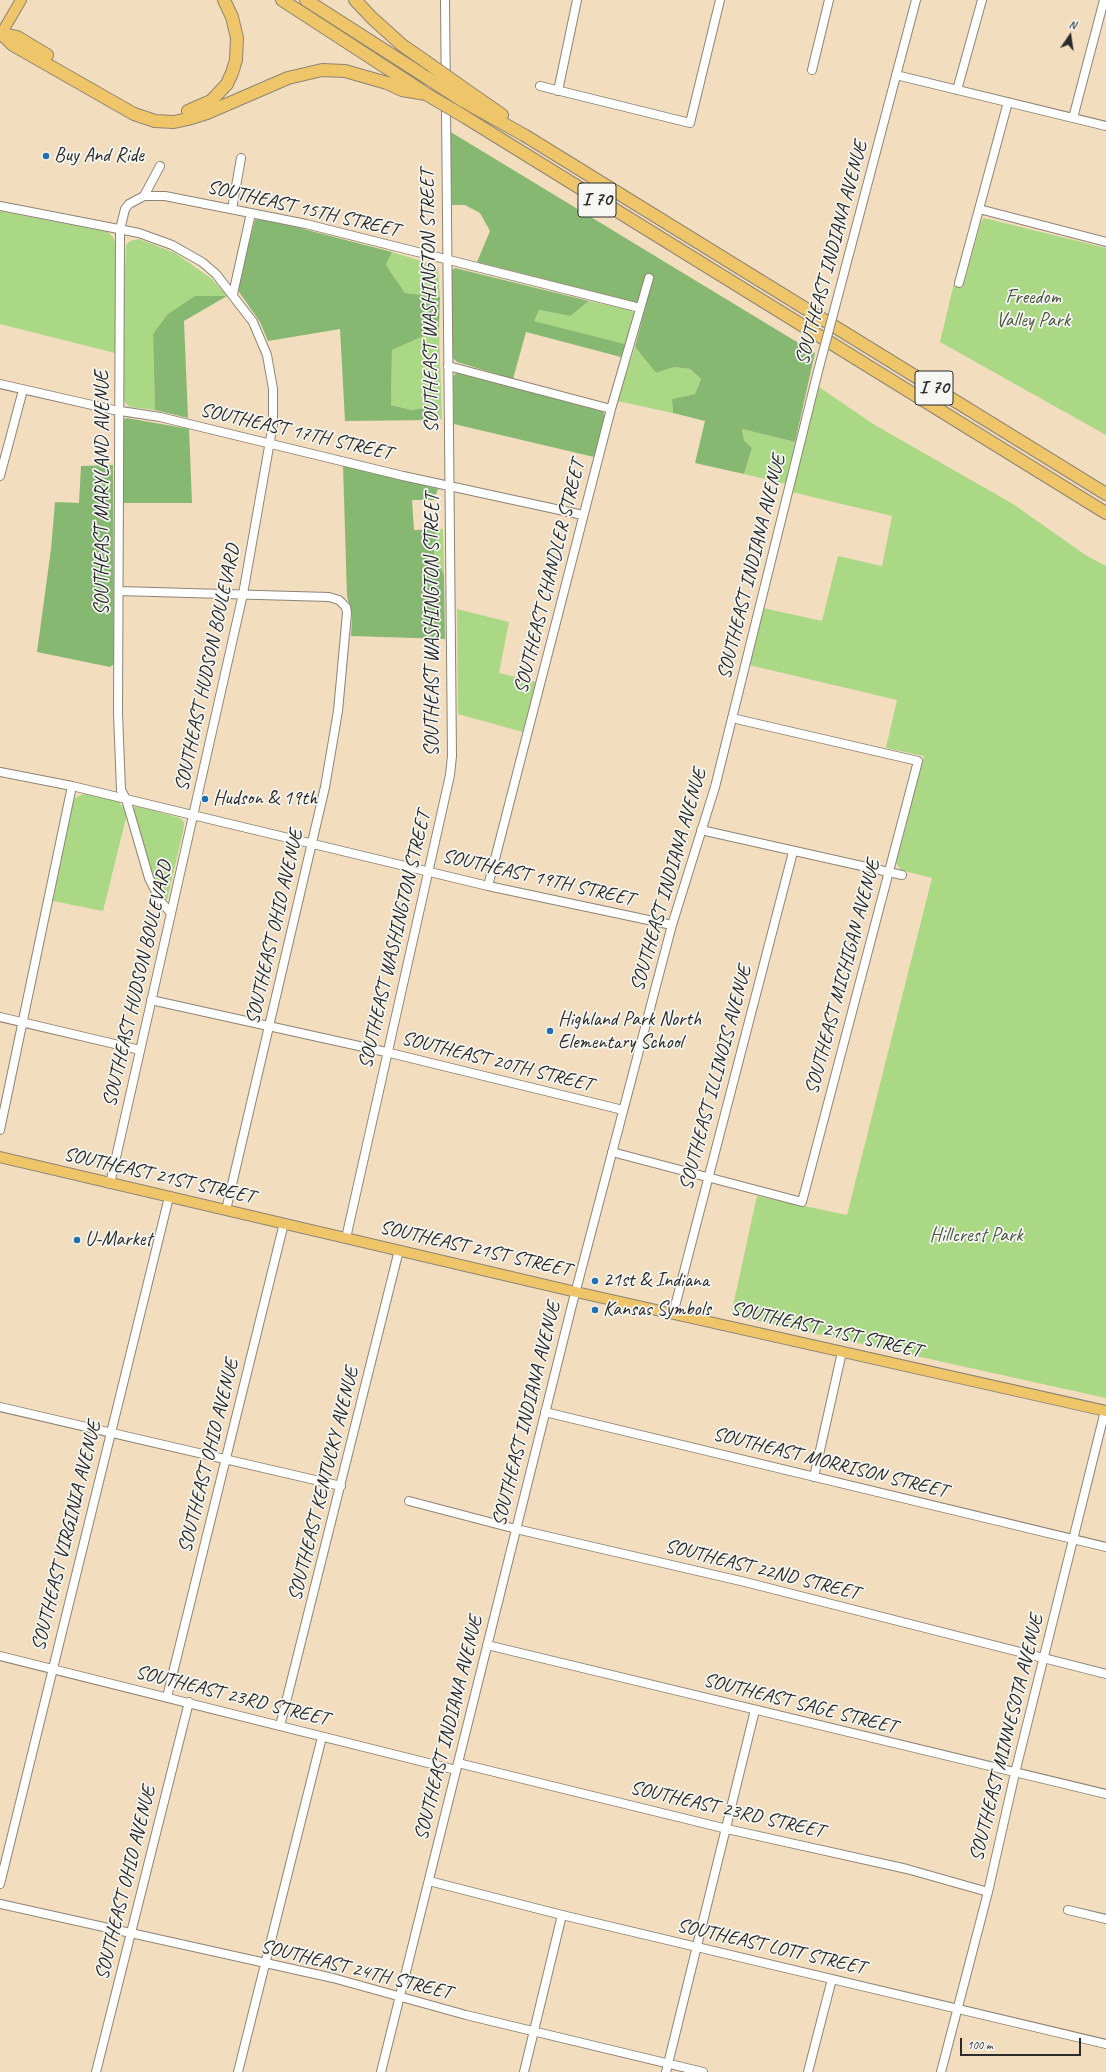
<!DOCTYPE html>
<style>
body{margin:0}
#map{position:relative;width:1106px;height:2072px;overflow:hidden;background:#f2ddbf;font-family:Caveat,sans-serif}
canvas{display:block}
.north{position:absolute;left:1050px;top:16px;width:40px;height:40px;-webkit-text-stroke:3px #f6f6f2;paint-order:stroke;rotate:13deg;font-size:11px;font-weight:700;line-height:16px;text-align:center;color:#2b2b2b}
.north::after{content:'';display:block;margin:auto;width:14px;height:18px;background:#2b2b2b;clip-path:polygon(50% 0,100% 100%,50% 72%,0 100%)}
.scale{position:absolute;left:960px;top:2038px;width:121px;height:18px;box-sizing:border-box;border:2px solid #2b2b2b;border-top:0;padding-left:5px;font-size:12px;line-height:14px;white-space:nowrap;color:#2b2b2b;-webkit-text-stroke:3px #f6f6f2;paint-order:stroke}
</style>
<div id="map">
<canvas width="1106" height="2072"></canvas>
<div class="north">N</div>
<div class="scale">100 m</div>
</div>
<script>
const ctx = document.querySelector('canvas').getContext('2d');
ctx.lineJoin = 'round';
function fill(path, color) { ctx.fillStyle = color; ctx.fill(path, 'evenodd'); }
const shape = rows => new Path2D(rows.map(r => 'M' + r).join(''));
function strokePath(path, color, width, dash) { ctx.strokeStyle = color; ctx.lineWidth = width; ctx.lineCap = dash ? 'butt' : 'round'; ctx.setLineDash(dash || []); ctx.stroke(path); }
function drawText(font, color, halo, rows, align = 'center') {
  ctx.font = font + ' Caveat,sans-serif'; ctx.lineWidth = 3.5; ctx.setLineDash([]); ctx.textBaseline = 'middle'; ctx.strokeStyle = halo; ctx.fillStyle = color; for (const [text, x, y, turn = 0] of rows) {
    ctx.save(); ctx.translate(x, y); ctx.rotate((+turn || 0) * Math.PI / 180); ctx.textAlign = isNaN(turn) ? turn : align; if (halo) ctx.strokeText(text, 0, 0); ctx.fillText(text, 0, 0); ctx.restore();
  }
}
fill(shape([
 [0,211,108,232,113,237,116,245,115,353,0,324],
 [984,218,1106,248,1106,435,940,342,955,279,965,280,981,222],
 [139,239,175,253,212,279,227,296,195,296,153,334,155,410,130,407,120,397,126,245,130,241],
 [392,252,431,264,438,268,440,297,405,293,386,265],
 [589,301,630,310,634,313,625,344,533,321,539,310,570,316],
 [439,329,442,419,434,420,429,407,412,410,391,405,392,350],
 [635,347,656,373,674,367,690,369,701,379,695,394,672,399,673,413,617,401],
 [819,387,873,424,1013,504,1087,556,1106,566,1106,1398,731,1315,757,1196,847,1215,932,878,901,870,896,863,924,756,886,748,897,700,749,665,763,608,822,621,838,556,882,566,892,516,792,492],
 [742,429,795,442,786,484,744,474,752,448,744,440],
 [437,529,443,529,444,575,434,555],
 [457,609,509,622,499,673,536,682,523,732,458,714],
 [85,794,118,801,126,811,126,818,103,911,53,901,72,803,76,797],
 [136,806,180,818,184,822,184,827,167,900,165,901,162,898,151,872,133,808]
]), '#aad885');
fill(shape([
 [449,131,815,353,795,442,742,429,744,440,752,448,744,474,695,463,705,421,673,413,672,399,695,394,701,379,690,369,674,367,656,373,635,347,646,305,477,262,490,231,480,213,465,205,452,205],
 [261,218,392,252,386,265,405,293,440,297,439,329,392,350,391,405,412,410,429,407,434,420,345,421,340,329,268,341,260,322,237,289,255,220],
 [455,268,589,301,570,316,539,310,534,321,625,344,621,357,526,332,513,379,457,362,453,358,451,271],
 [195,296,227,296,184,321,188,418,155,410,153,334,168,314],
 [456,373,463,373,603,412,606,417,594,457,454,424,453,377],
 [127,418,189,429,192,503,123,503,123,420],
 [343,464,438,489,434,500,412,500,414,530,437,529,434,555,444,575,445,639,351,636,352,616,347,596],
 [113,465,114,664,110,667,37,652,51,549,55,502,79,503,81,466]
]), '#87b872');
const minor = shape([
 [812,70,829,0],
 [896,75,1106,126],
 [540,86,690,123,720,0],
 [957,90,982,0],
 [558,91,577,0],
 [1073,118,1104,0],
 [144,196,160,166],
 [0,206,139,233,172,245,202,262,216,274,253,322,267,355,273,389,273,424,243,594,110,1184],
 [232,209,241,158],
 [979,209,1106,242],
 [959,283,1008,102],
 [839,292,916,0],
 [233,294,251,213],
 [448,366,611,409],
 [0,384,114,410,160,417,403,476,583,515],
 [0,476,23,390],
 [119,591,329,597,339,600,346,607,347,613,338,711,325,787,226,1210],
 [0,772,72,786,488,886,672,925],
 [701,830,902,875],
 [488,886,611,409,649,278],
 [171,913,161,902,149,878,126,799,121,790,118,713,120,230,125,209,129,204,144,196,165,196,306,224,640,308],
 [151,1000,386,1052,623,1110],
 [0,1017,140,1050],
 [0,1130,72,786],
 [612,1152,802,1202,918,761,732,718],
 [346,1238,450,775,452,756,445,0],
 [673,1314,793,852],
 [0,1407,341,1486],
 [545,1412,1106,1547],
 [814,1477,842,1352],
 [409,1501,516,1529,745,1582,1106,1674],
 [487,1645,1106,1794],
 [0,1656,456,1770],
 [167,1697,284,1223],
 [280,1726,399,1250],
 [458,1763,727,1829,907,1869,988,1892],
 [429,1881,562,1915,1106,2044],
 [0,1884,169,1197],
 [0,1904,333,1978,466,2015,703,2072],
 [1068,1910,1106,1919],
 [96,2072,189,1702],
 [238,2072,322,1737],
 [381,2072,571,1309,672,925,715,787,817,375],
 [524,2072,562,1915],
 [666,2072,755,1710],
 [808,2072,832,1979],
 [941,2072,988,1892,1015,1773,1105,1411]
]);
const major = shape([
 [0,36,21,0],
 [0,1157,576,1292,1106,1411]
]);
const highway = shape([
 [282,0,422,91],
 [306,0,426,77],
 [355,0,372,18,402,45,425,61],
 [1,33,13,45,134,114,155,121,174,122,188,119,207,113,288,78,322,70,345,71,387,83,402,90,426,94],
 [3,34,17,37,47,55],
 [466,90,502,115],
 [463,101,524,135,1106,494],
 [188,111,211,101,227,84,232,73,236,60,237,38,232,17,224,0],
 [465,117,1106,513]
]);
strokePath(minor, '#8e8475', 10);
strokePath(major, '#8e8475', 12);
strokePath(highway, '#8e8475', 14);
strokePath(minor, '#fff', 8);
strokePath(major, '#eec569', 10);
strokePath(highway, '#eec569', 12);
const minorBridge = shape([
 [817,375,839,292]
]);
const highwayBridge = shape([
 [425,61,466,90],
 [426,77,463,101],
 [426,94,465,117]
]);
strokePath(minorBridge, '#8e8475', 10, []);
strokePath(highwayBridge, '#8e8475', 14, []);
strokePath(minorBridge, '#fff', 8);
strokePath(highwayBridge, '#eec569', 12);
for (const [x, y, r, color] of [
 [46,156,4,"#1f6fb2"],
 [205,799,4,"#1f6fb2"],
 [550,1031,4,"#1f6fb2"],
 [77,1240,4,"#1f6fb2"],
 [595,1281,4,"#1f6fb2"],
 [595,1310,4,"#1f6fb2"]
]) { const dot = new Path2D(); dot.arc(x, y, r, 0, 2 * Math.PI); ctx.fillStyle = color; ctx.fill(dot); strokePath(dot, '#f6f6f2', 1.5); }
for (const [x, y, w] of [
 [597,200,38],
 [934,388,38]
]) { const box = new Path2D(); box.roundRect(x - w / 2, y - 17, w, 34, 3); ctx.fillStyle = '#f6f6f2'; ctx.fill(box); strokePath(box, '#2b2b2b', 1); }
drawText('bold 19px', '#2b2b2b', null, [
 ["I 70",597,200],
 ["I 70",934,388]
]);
drawText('20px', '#2b2b2b', '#f6f6f2', [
 ["Buy And Ride",54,156],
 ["Hudson & 19th",213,799],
 ["Highland Park North",558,1020],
 ["Elementary School",558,1043],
 ["U-Market",85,1240],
 ["21st & Indiana",603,1281],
 ["Kansas Symbols",603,1310]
], 'left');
drawText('20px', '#2b2b2b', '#f6f6f2', [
 ["SOUTHEAST 15TH STREET",303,209,13],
 ["SOUTHEAST INDIANA AVENUE",832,253,-75],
 ["SOUTHEAST WASHINGTON STREET",430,301,-91],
 ["SOUTHEAST 17TH STREET",296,432,13],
 ["SOUTHEAST MARYLAND AVENUE",103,493,-90],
 ["SOUTHEAST INDIANA AVENUE",752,567,-76],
 ["SOUTHEAST CHANDLER STREET",550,577,-76],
 ["SOUTHEAST WASHINGTON STREET",433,625,-90],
 ["SOUTHEAST HUDSON BOULEVARD",208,668,-78],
 ["SOUTHEAST 19TH STREET",538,878,13],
 ["SOUTHEAST INDIANA AVENUE",669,880,-74],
 ["SOUTHEAST OHIO AVENUE",275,927,-77],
 ["SOUTHEAST WASHINGTON STREET",395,940,-77],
 ["SOUTHEAST MICHIGAN AVENUE",843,977,-75],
 ["SOUTHEAST HUDSON BOULEVARD",138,984,-77],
 ["SOUTHEAST 20TH STREET",497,1062,14],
 ["SOUTHEAST ILLINOIS AVENUE",716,1078,-75],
 ["SOUTHEAST 21ST STREET",159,1176,13],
 ["SOUTHEAST 21ST STREET",475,1249,13],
 ["SOUTHEAST 21ST STREET",826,1330,13],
 ["SOUTHEAST INDIANA AVENUE",527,1414,-76],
 ["SOUTHEAST OHIO AVENUE",209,1456,-76],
 ["SOUTHEAST MORRISON STREET",830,1463,14],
 ["SOUTHEAST KENTUCKY AVENUE",324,1484,-76],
 ["SOUTHEAST VIRGINIA AVENUE",67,1536,-76],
 ["SOUTHEAST 22ND STREET",762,1570,14],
 ["SOUTHEAST 23RD STREET",232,1696,14],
 ["SOUTHEAST SAGE STREET",800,1704,14],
 ["SOUTHEAST INDIANA AVENUE",449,1728,-76],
 ["SOUTHEAST MINNESOTA AVENUE",1007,1738,-76],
 ["SOUTHEAST 23RD STREET",727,1810,13],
 ["SOUTHEAST OHIO AVENUE",126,1883,-76],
 ["SOUTHEAST LOTT STREET",771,1947,13],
 ["SOUTHEAST 24TH STREET",356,1970,14]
]);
drawText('20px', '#4b5642', '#f6f6f2', [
 ["Freedom",1033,298],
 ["Valley Park",1033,321],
 ["Hillcrest Park",976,1236]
]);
</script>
